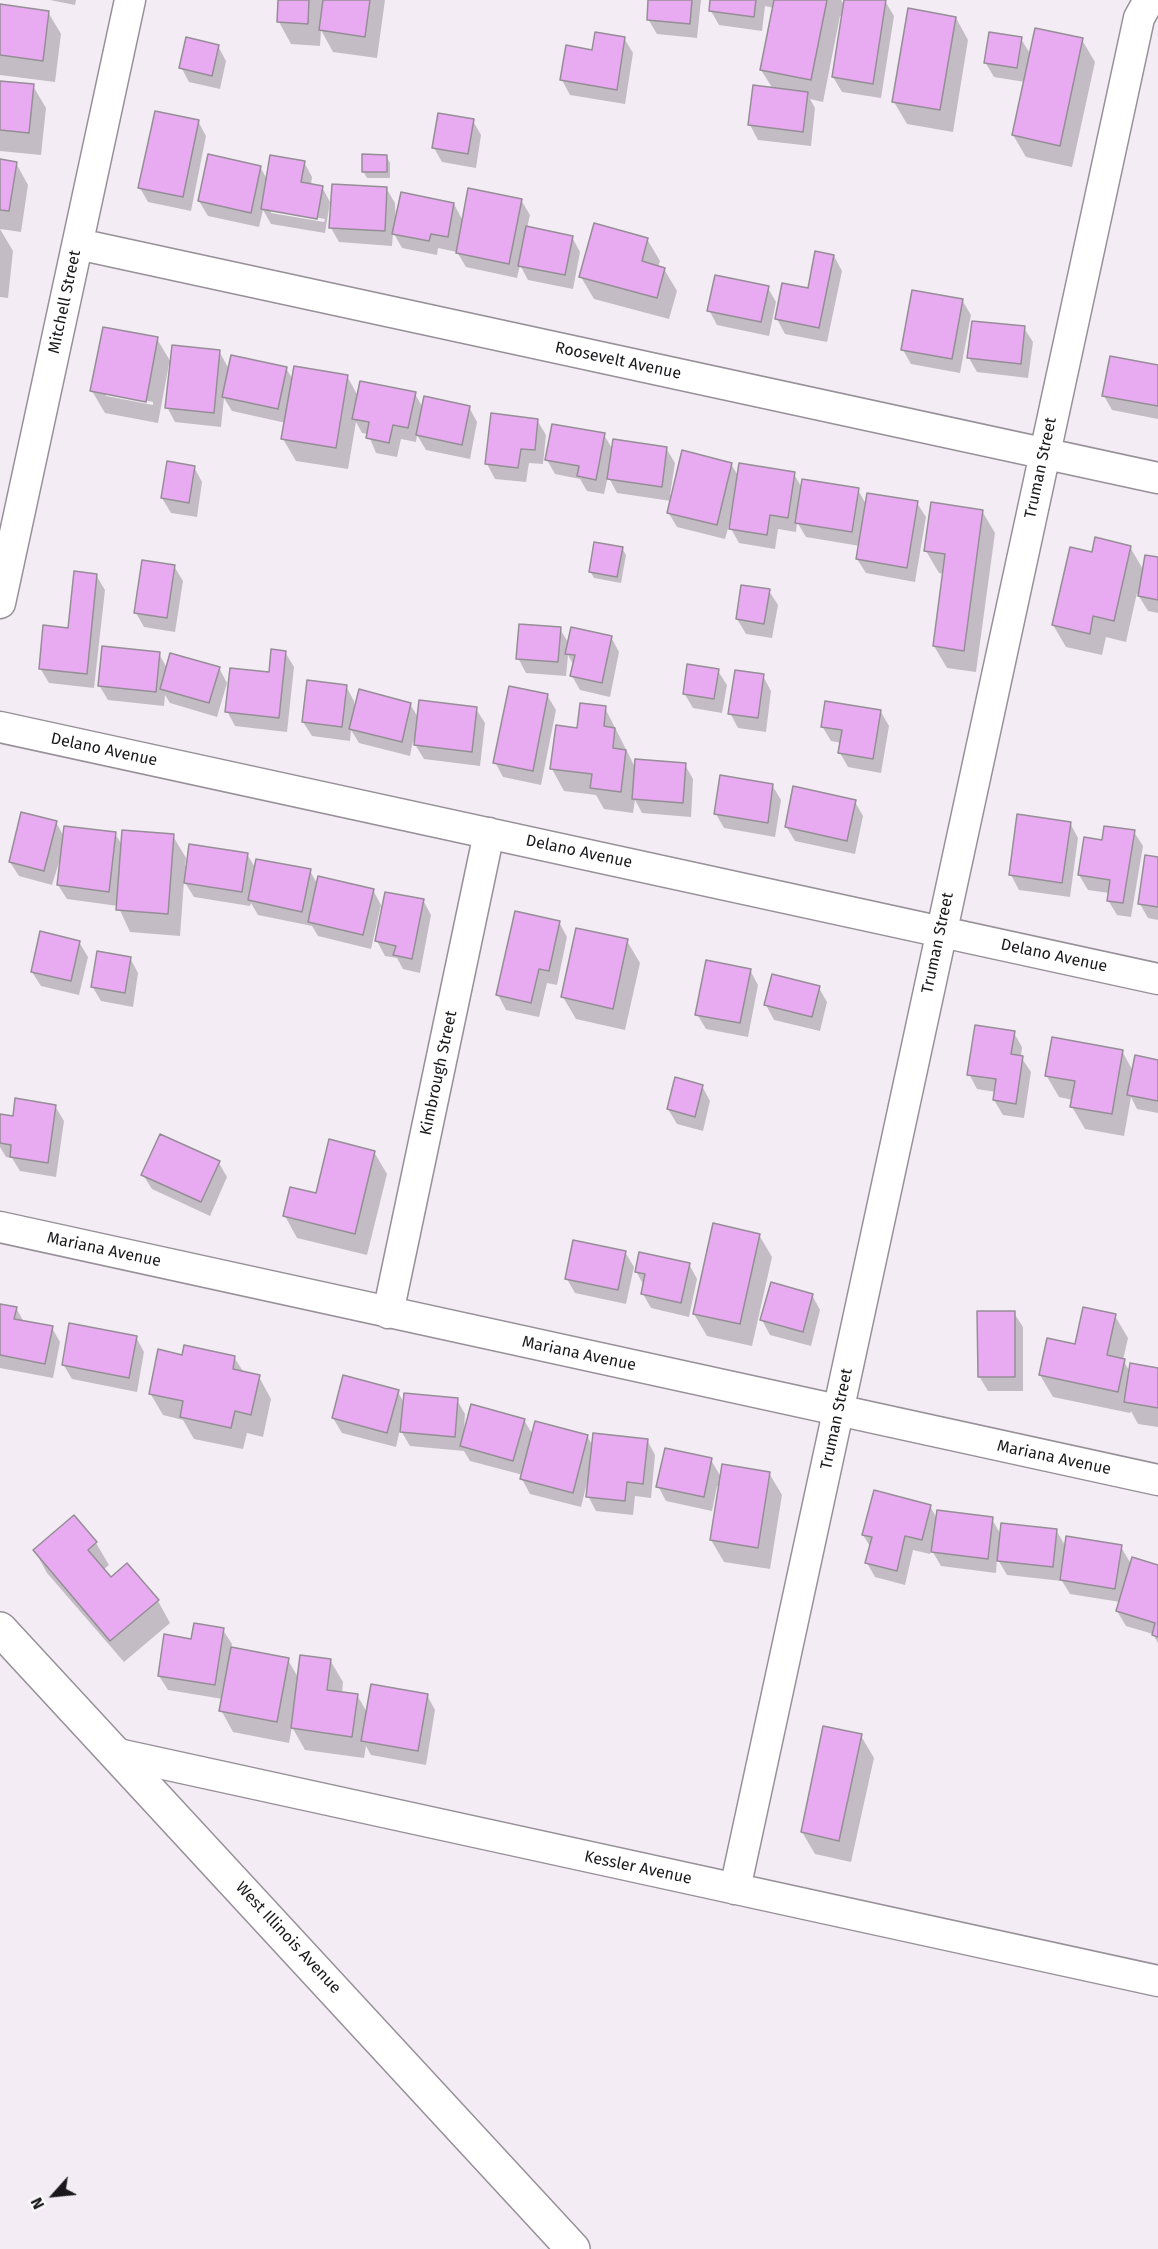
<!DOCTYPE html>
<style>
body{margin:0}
#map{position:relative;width:1158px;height:2249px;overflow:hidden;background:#f4ecf5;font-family:"Fira Sans",sans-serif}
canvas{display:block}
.north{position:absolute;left:24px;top:2165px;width:60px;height:60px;-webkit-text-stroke:4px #fff;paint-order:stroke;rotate:243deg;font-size:16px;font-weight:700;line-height:24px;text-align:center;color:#1a181b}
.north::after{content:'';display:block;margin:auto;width:21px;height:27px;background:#1a181b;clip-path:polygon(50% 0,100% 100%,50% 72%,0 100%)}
</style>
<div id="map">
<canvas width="1158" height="2249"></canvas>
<div class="north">N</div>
</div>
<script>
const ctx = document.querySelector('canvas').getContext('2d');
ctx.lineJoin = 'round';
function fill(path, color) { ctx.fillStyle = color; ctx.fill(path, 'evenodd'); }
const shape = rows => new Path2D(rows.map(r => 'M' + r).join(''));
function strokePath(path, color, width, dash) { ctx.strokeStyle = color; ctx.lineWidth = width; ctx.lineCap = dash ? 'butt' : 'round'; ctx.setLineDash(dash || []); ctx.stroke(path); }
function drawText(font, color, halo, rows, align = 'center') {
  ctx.font = font + ' "Fira Sans",sans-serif'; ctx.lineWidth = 5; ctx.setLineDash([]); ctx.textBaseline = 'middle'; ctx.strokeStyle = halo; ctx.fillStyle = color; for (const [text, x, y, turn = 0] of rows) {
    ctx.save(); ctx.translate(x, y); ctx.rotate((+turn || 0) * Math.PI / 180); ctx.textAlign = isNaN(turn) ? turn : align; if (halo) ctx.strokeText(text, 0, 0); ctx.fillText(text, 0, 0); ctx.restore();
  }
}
fill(shape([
 [50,0,76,0,75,5],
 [280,0,322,0,325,2,325,0,385,0,377,58,333,52,321,30,320,46,291,44,279,22],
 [650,0,701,0,697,38,657,34,648,19],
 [712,0,841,0,845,6,846,0,885,1,894,16,881,98,842,92,833,77,843,17,840,16,823,102,810,99,815,108,811,146,758,140,750,125,773,89,761,70,774,8,765,6,762,31,719,25,711,11],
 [0,5,48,12,61,34,55,82,0,75],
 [956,18,968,40,953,132,907,124,894,102],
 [624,38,633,53,625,104,570,95,562,80,594,52],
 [1021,39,1031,55,1082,40,1095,62,1072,167,1026,157,1013,135,1025,82,994,77,985,62],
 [218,46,226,61,220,89,189,82,181,67],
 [0,82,33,86,46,108,41,155,0,151],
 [198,121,206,136,191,211,148,202,140,188],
 [473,121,481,135,476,168,442,162,434,148],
 [386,156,390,163,390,178,367,178,363,171],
 [0,161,16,163,28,185,21,232,0,229,13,251,8,298,0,297],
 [304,162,312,177,311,185,322,187,330,202,325,233,271,224,263,210,259,227,208,216,199,201,260,167,267,179],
 [271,210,325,219,324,222,271,213],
 [386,188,395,203,396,224,454,204,463,221,521,200,530,215,527,228,572,237,580,252,573,289,528,280,520,265,517,278,466,267,457,252,438,248,437,255,402,248,393,232,392,246,339,242,331,228],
 [647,239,660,261,658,267,664,269,677,291,669,319,594,299,581,277],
 [834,256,842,271,827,342,785,334,777,319,809,290],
 [768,288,776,302,769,336,717,325,709,310],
 [962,300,971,315,960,373,911,364,903,350],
 [1024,328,1033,342,1028,378,977,372,969,358],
 [157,339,172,364,219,351,229,369,286,368,293,380,347,376,358,396,415,394,423,408,469,407,477,422,470,459,426,450,417,435,416,442,401,439,397,457,376,453,368,434,362,433,356,422,348,469,296,461,283,439,286,423,232,411,224,398,221,427,175,422,167,407,172,365,169,364,158,423,105,413,92,391],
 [106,393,153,402,153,405,106,396],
 [1158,366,1158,419,1112,410,1104,396],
 [537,420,546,435,543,464,529,463,526,482,495,479,487,464],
 [604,435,613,450,666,448,675,463,670,495,731,464,739,477,794,474,802,488,858,490,866,504,917,503,926,517,915,582,866,573,857,559,860,546,806,537,797,522,796,532,778,529,775,549,739,543,729,525,725,539,677,527,668,512,671,501,617,493,608,476,604,494,587,491,580,479,555,474,547,460],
 [194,467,202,482,197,517,171,513,162,498],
 [982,511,995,533,976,672,947,668,934,646,944,574,939,573,926,551],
 [1130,547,1144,571,1158,558,1158,613,1148,611,1137,593,1126,642,1106,637,1102,655,1066,647,1053,625,1093,554],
 [622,548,626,555,621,583,594,578,590,571],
 [174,566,183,581,175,632,144,627,136,613],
 [96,575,105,590,94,688,49,683,40,668,69,630],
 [769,591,778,605,772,638,746,634,737,619],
 [560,629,569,644,611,637,619,652,610,697,580,690,572,676,574,666,568,655,566,676,526,673,518,658],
 [285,652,294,667,287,732,235,726,227,711,270,674],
 [159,654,167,668,219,668,227,683,217,717,170,703,165,695,164,706,108,700,99,685],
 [718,671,727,685,722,713,693,708,684,693],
 [763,676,771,691,766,732,738,728,730,713],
 [346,686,354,701,355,711,410,704,419,719,476,709,485,723,480,766,424,759,413,741,410,756,359,743,351,730,350,741,312,736,303,722],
 [547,695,556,710,541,785,503,777,495,762],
 [605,708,636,769,685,765,693,779,691,817,642,813,635,800,633,813,604,809,596,795,564,791,552,769,578,729],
 [881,712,889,726,881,773,848,767,840,753,842,743,831,741,822,726],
 [772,785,781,800,775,837,724,828,716,814],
 [855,802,863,816,855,854,795,841,786,826],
 [56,822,64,837,115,834,123,846,173,836,186,858,185,866,247,854,256,869,310,871,318,885,373,890,381,905,371,949,318,936,312,926,258,915,251,903,250,906,194,897,184,881,180,936,130,932,118,906,67,899,58,885,62,853,52,885,19,876,10,862],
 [1070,823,1078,838,1070,897,1019,890,1011,875],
 [1134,832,1143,846,1131,917,1117,915,1108,900,1109,893,1088,890,1079,875,1103,842],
 [1158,859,1158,920,1148,918,1140,904],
 [423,900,431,915,420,973,403,969,397,958,385,956,377,941],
 [559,922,567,937,557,985,547,983,539,1017,506,1010,498,995],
 [627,941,640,963,625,1030,576,1019,563,997],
 [79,942,88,957,79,995,41,986,32,972],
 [130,958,138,973,133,1007,101,1001,92,986],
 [750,970,758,985,748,1037,706,1029,697,1014],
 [819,988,827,1002,820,1031,774,1020,766,1005],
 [1014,1033,1022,1047,1021,1057,1031,1072,1024,1118,1003,1115,994,1100,996,1092,977,1089,969,1074],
 [1122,1051,1133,1071,1158,1061,1158,1113,1137,1109,1131,1097,1124,1136,1085,1129,1072,1107,1073,1100,1059,1097,1046,1075],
 [702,1086,710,1101,703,1131,677,1124,668,1109],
 [55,1106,64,1121,56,1177,20,1171,12,1158,6,1157,0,1147,0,1125,14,1118],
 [374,1152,387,1174,367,1255,297,1238,285,1216],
 [219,1163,227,1177,210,1216,152,1189,143,1175],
 [759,1235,772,1257,752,1346,707,1336,694,1314],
 [625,1252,634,1267,626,1304,575,1293,567,1279],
 [689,1264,697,1279,689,1317,651,1308,643,1294,644,1286,636,1271],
 [812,1295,820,1310,811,1346,770,1335,762,1320],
 [0,1305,16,1308,24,1322,52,1328,60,1342,53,1378,0,1368],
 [1014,1313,1023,1327,1023,1391,988,1391,979,1376],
 [1115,1316,1128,1338,1123,1360,1130,1372,1158,1369,1158,1427,1138,1424,1131,1411,1130,1413,1053,1397,1040,1375],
 [136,1337,144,1352,137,1392,72,1379,63,1364],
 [183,1356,234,1357,244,1373,259,1377,271,1399,263,1437,247,1433,243,1449,194,1439,183,1420,163,1415,150,1393],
 [398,1392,404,1403,457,1400,465,1414,464,1431,524,1420,533,1435,587,1436,593,1446,647,1440,655,1455,651,1498,635,1496,633,1515,596,1511,588,1496,587,1483,581,1507,530,1494,522,1479,523,1475,470,1461,464,1451,410,1446,400,1429,396,1447,342,1433,333,1418],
 [711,1460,721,1477,769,1473,782,1495,770,1569,724,1562,711,1540,720,1486,717,1486,712,1511,666,1501,658,1486],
 [930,1506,937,1519,992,1519,1001,1535,1056,1530,1066,1547,1121,1547,1131,1564,1158,1566,1158,1643,1153,1634,1126,1626,1117,1611,1120,1602,1070,1594,1062,1581,1007,1575,997,1558,996,1573,941,1566,931,1549,930,1554,913,1550,905,1585,875,1577,867,1563,871,1548,863,1535],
 [74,1517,96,1543,109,1565,103,1570,111,1579,158,1601,170,1623,124,1662,47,1573,35,1551],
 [223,1630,232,1644,231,1649,288,1660,299,1679,330,1660,343,1682,342,1693,357,1695,368,1714,427,1695,435,1710,426,1765,371,1755,366,1746,364,1758,305,1750,292,1727,289,1743,233,1732,221,1710,223,1699,168,1690,159,1676,192,1641],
 [861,1736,874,1758,851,1862,815,1854,802,1832]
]), '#0003');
const building = shape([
 [278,0,309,0,308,24,277,22,278,0],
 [323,0,370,0,365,37,319,30,323,0],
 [648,0,692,0,690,24,647,20,648,0],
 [710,0,756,0,754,17,709,11,710,0],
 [774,0,827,0,811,80,760,70,774,0],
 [844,0,886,0,873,84,832,77,844,0],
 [0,4,49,11,43,61,0,55,0,4],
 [908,8,956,17,940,110,892,102,908,8],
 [1035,28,1083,38,1060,146,1012,135,1035,28],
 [595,32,625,37,617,90,560,80,566,45,592,50,595,32],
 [989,32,1022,37,1017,68,984,63,989,32],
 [186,37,219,45,212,76,179,68,186,37],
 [0,81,34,84,29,133,0,130,0,81],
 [753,85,808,92,803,132,748,125,753,85],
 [155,111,199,120,183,197,138,188,155,111],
 [438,113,474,119,468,154,432,148,438,113],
 [208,154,261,166,251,213,198,201,208,154],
 [362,154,387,155,387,172,362,172,362,154],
 [270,155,305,161,301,182,323,186,317,219,261,209,270,155],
 [0,159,17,162,9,211,0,210,0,159],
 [332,184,387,187,385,231,329,228,332,184],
 [468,188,522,199,509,264,456,253,468,188],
 [401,192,454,203,448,237,431,234,429,241,392,234,401,192],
 [594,223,648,238,642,261,665,268,657,298,579,277,594,223],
 [526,226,573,236,565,275,518,266,526,226],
 [815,251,834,255,819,328,775,319,782,283,808,288,815,251],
 [715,275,769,286,761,322,707,311,715,275],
 [912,290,963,299,952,359,901,350,912,290],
 [972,321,1025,326,1021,364,967,358,972,321],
 [103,327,158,337,146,402,90,391,103,327],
 [172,345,220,350,214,413,165,408,172,345],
 [231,355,287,367,278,409,222,397,231,355],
 [1110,356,1158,365,1158,406,1102,396,1110,356],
 [294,366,348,375,336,448,281,439,294,366],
 [360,381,416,392,408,428,393,425,389,443,366,438,369,422,352,419,360,381],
 [424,396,470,406,462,445,416,435,424,396],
 [491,413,538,419,535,450,521,449,518,468,485,464,491,413],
 [552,424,605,433,596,480,577,476,579,466,545,460,552,424],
 [613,439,667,447,662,487,607,479,613,439],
 [682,450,732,463,717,525,667,513,682,450],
 [167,461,195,466,189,503,161,498,167,461],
 [739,463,795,472,788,518,770,515,767,535,729,529,739,463],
 [802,479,859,488,852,532,795,523,802,479],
 [867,493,918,501,907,568,856,559,867,493],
 [931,502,983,510,964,651,933,646,945,554,924,551,931,502],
 [1095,537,1131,546,1114,621,1093,616,1090,634,1052,625,1070,547,1092,552,1095,537],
 [594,542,623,547,617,577,589,572,594,542],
 [1145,555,1158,557,1158,600,1138,596,1145,555],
 [142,560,175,565,167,618,134,613,142,560],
 [74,571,97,574,87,674,39,669,43,625,68,628,74,571],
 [741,585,770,589,764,624,736,619,741,585],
 [519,624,561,627,558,662,516,659,519,624],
 [571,627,612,636,602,683,570,676,575,655,565,654,571,627],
 [102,646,160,652,156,692,98,686,102,646],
 [271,649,286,651,279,718,225,712,230,668,269,672,271,649],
 [170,653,220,667,209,703,160,689,170,653],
 [687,664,719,669,714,699,683,694,687,664],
 [735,670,764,674,758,718,728,714,735,670],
 [307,680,347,685,342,727,302,722,307,680],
 [509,686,548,694,533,771,493,763,509,686],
 [359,689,411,703,402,742,349,729,359,689],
 [419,700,477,707,472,752,414,745,419,700],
 [825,701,881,710,873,759,838,753,842,730,821,727,825,701],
 [580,703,606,706,604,726,615,728,613,748,626,750,621,792,590,788,592,774,550,769,556,725,577,728,580,703],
 [635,759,686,763,683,803,632,799,635,759],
 [720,775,773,784,768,823,714,814,720,775],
 [793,786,856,800,847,841,785,827,793,786],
 [21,812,57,821,44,871,9,862,21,812],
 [1017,814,1071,822,1062,883,1009,875,1017,814],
 [64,826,116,832,109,892,57,885,64,826],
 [1104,826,1135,830,1123,903,1107,901,1110,880,1078,875,1084,837,1102,840,1104,826],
 [122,830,174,834,168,914,116,910,122,830],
 [189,844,248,853,242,892,184,883,189,844],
 [1145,855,1158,857,1158,907,1138,904,1145,855],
 [256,859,311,869,302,912,248,900,256,859],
 [318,876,374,889,363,935,308,922,318,876],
 [385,892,424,899,412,959,393,955,396,946,375,941,385,892],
 [515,911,560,921,549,971,539,969,531,1003,496,995,515,911],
 [576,928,628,939,613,1009,561,997,576,928],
 [40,931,80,941,71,981,31,972,40,931],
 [97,951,131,957,125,993,91,987,97,951],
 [706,960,751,969,740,1023,695,1015,706,960],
 [772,974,820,986,812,1017,764,1005,772,974],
 [975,1025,1015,1031,1011,1054,1023,1056,1016,1104,993,1100,996,1079,967,1075,975,1025],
 [1052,1037,1123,1050,1112,1114,1070,1107,1075,1081,1045,1076,1052,1037],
 [1135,1055,1158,1060,1158,1101,1127,1095,1135,1055],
 [675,1077,703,1085,695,1117,667,1109,675,1077],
 [15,1098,56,1105,48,1163,10,1157,11,1145,0,1143,0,1114,13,1116,15,1098],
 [160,1134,220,1161,201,1202,141,1175,160,1134],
 [329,1139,375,1151,355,1234,283,1216,290,1187,316,1193,329,1139],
 [713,1223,760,1234,740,1324,693,1314,713,1223],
 [573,1240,626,1251,618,1290,565,1279,573,1240],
 [639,1252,690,1263,681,1303,641,1294,645,1274,635,1272,639,1252],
 [771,1282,813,1294,803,1332,760,1320,771,1282],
 [0,1304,17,1307,14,1319,53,1326,45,1364,0,1355,0,1304],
 [1083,1307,1116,1314,1107,1355,1125,1359,1118,1392,1039,1375,1047,1338,1075,1344,1083,1307],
 [977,1311,1015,1311,1015,1377,978,1377,977,1311],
 [69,1323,137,1336,129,1378,62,1365,69,1323],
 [184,1345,235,1356,233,1369,260,1375,251,1415,235,1411,231,1428,180,1417,183,1401,149,1394,158,1349,182,1355,184,1345],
 [1130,1363,1158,1368,1158,1408,1124,1402,1130,1363],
 [343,1375,399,1390,387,1433,332,1418,343,1375],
 [404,1393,458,1398,455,1437,400,1432,404,1393],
 [471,1404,525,1419,513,1461,460,1446,471,1404],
 [535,1421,588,1435,573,1493,520,1479,535,1421],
 [593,1433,648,1439,643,1484,627,1482,625,1501,586,1497,593,1433],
 [665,1448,712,1458,704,1497,656,1487,665,1448],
 [722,1464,770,1472,758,1548,710,1540,722,1464],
 [874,1490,931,1505,922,1540,905,1536,897,1571,865,1563,872,1537,862,1535,874,1490],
 [937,1510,993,1517,988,1559,931,1552,937,1510],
 [74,1515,97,1542,88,1550,111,1577,127,1563,159,1600,110,1641,33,1550,74,1515],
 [1001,1523,1057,1529,1053,1567,997,1561,1001,1523],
 [1066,1536,1122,1545,1115,1589,1060,1580,1066,1536],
 [1132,1557,1158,1565,1158,1637,1152,1635,1155,1623,1116,1611,1132,1557],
 [194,1623,224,1628,215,1685,158,1676,164,1634,191,1639,194,1623],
 [231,1647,289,1658,277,1722,219,1711,231,1647],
 [300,1655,331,1659,327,1690,358,1694,352,1737,291,1728,300,1655],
 [371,1684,428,1694,418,1751,361,1741,371,1684],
 [823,1726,862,1734,839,1841,801,1832,823,1726]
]);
fill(building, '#e8aaf1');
strokePath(building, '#958e96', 1.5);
const minor = shape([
 [78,244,1158,478],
 [0,603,130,0],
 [0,727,1158,979],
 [0,1227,1158,1480],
 [388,1313,489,833],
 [118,1754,1158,1981],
 [735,1889,1139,18,1149,0]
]);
const major = shape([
 [0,1629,573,2249]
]);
strokePath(minor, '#979098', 33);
strokePath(major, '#979098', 36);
strokePath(minor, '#fff', 30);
strokePath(major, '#fff', 33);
drawText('16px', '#1a181b', '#fff', [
 ["Mitchell Street",65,302,-78],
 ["Roosevelt Avenue",618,361,12],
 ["Truman Street",1041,468,-78],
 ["Delano Avenue",104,750,12],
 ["Delano Avenue",579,852,12],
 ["Truman Street",938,943,-78],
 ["Delano Avenue",1054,956,12],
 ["Kimbrough Street",439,1073,-78],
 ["Mariana Avenue",104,1250,12],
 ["Mariana Avenue",579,1354,12],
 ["Truman Street",837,1419,-78],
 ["Mariana Avenue",1054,1458,12],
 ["Kessler Avenue",638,1868,12],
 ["West Illinois Avenue",288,1938,47]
]);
</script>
